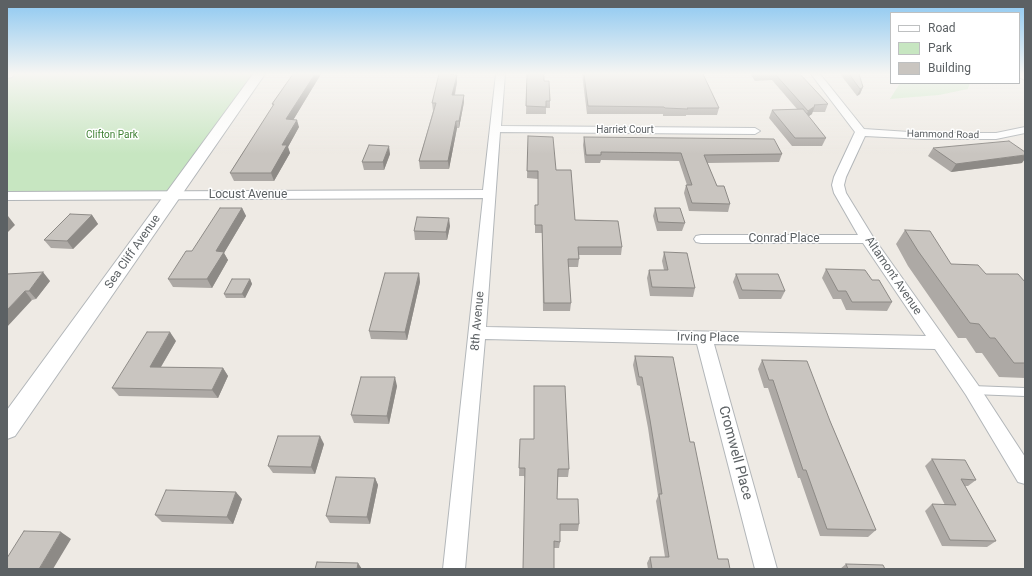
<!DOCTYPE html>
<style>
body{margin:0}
#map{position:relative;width:1032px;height:576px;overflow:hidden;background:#eeeae4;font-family:Roboto,sans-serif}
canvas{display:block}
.frame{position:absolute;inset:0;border:8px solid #5c6164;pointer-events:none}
.legend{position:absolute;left:890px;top:12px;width:130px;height:72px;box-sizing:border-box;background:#fff;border:1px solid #bec0c1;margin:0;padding:5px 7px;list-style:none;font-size:12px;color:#5c6164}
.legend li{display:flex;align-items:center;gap:8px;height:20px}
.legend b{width:20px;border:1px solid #bec0c1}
</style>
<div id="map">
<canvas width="1032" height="576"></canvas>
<div class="frame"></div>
<ul class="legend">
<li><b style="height:5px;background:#fff"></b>Road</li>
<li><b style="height:11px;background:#c7e6c1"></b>Park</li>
<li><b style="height:11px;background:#c9c5c0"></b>Building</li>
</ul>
</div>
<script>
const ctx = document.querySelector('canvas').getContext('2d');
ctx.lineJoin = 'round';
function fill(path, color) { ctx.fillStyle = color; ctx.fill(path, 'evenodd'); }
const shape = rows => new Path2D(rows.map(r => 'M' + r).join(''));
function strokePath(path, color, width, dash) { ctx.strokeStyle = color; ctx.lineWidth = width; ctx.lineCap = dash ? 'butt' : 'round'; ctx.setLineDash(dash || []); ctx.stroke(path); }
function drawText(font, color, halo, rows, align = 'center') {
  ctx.font = font + ' Roboto,sans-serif'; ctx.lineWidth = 3; ctx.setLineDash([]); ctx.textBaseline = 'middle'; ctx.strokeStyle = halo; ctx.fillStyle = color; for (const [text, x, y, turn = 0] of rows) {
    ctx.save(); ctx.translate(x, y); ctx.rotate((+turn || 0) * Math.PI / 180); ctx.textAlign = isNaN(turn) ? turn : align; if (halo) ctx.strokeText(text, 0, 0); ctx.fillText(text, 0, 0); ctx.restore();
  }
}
fill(shape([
 [7,74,259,74,174,195,7,196],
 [900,83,970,83,968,89,939,95,890,99]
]), '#c7e6c1');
const service = shape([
 [972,386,1025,388,1025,396,972,394,969,393,967,390,969,387,972,386]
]);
const minor = shape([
 [496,74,505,74,501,126,755,128,760,131,755,134,500,132,486,327,926,336,863,243,701,243,696,242,694,239,696,236,701,235,858,235,834,193,832,185,834,177,855,132,811,74,820,74,864,129,924,133,996,133,1025,127,1025,133,996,139,924,139,865,136,846,177,844,185,846,193,873,237,978,385,1025,457,1025,484,1018,482,966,395,935,349,714,344,777,569,755,569,697,344,485,339,465,569,443,569,483,198,7,200,7,192,483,190,496,74],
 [1019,74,1025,74,1025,80,1019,77,1019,74]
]);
const tertiary = shape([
 [7,74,14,74,12,77,7,78,7,74],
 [253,74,265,74,15,436,7,439,7,410,253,74]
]);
strokePath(service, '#b2b6b9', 2);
strokePath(minor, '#b2b6b9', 2);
strokePath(tertiary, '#b2b6b9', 2);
fill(service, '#fff');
fill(minor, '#fff');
fill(tertiary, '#fff');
fill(shape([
 [293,74,321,74,293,120,299,127,288,147,290,153,274,181,234,181,230,173,273,106,272,104],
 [527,74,544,81,550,101,550,108,546,108,546,114,526,114],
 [582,74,703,74,719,108,717,115,686,115,686,116,663,116,663,114,587,114],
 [750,74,794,74,828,104,825,112,812,112,812,114,808,116,826,138,822,146,792,146,769,118,772,110,797,109,772,80,755,81],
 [840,74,859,74,863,87,860,94,857,96],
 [457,75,457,82,455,95,464,95,464,102,459,128,457,128,449,169,420,169,419,161,433,111,432,103],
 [528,136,556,170,575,220,622,247,621,255,579,255,579,259,578,267,568,267,571,303,570,311,543,311,542,233,535,233,535,205,538,205,538,179,527,178],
 [584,137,782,154,779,162,707,163,717,186,730,204,728,212,689,211,684,193,686,185,687,185,679,161,601,160,600,163,585,163,583,145],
 [933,148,1022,163,951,172,928,156],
 [390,154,384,170,364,170,362,162],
 [242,208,246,216,224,253,228,260,212,288,173,287,168,279],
 [655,208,685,223,682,231,657,231,653,216],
 [92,215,98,224,73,249,51,248,44,240],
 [450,226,447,240,415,240,414,231],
 [905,230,951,264,986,274,1025,282,1025,378,999,377,982,353,976,353,966,338,958,338,908,266,896,244],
 [664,252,695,288,693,297,650,296,647,278,649,270,664,270,662,261],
 [826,269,872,280,892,302,887,311,846,310,841,299,833,299,822,278],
 [419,273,420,282,407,340,371,339,369,331],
 [7,274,50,281,36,299,32,300],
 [736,274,785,291,781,299,739,299,733,282],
 [250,279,252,284,245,298,226,298,224,294],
 [176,341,161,367,223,368,228,376,218,398,119,396,112,388],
 [635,356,690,442,718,559,730,569,648,569,647,563,650,557,665,557,656,501,658,496,648,428,640,386,637,385,633,365],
 [762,360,830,421,876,530,868,537,820,536,800,478,798,478,768,388,764,388,758,369],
 [397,386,389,424,354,423,351,415],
 [534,394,569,469,568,477,558,477,557,499,579,524,578,531,560,531,560,542,559,548,554,548,524,476,519,476,520,439,534,439],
 [324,444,315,474,273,473,268,466],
 [932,459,976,480,968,486,965,486,996,541,987,547,942,546,925,511,932,504,945,505,925,466],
 [375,478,378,485,370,524,330,523,326,516],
 [242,499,233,524,162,522,155,515],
 [846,564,885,569,840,569]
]), '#ada9a5');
fill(shape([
 [315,74,321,74,289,127,286,119],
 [457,75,457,82,453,102,452,95],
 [863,87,860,94,857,96,860,89],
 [464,95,464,102,459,128,459,121],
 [815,106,812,114,805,119,808,111],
 [297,120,299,127,288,147,290,153,274,181,271,173,282,145],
 [456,121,457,128,449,169,448,161],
 [389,146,390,154,384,170,383,162],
 [1025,155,1025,159,1022,163,951,172,956,164],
 [242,208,246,216,224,253,228,260,212,288,207,279,216,251],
 [92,215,98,224,73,249,67,241],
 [8,216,15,225,7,233,7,217],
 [449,218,450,226,447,240,446,232],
 [43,272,50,281,36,299,29,291],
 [419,273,420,282,407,340,405,332],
 [250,279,252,284,245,298,242,294],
 [25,291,32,300,7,327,7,310],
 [170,332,176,341,156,375,150,367],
 [223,368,228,376,218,398,212,390],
 [395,377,397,386,389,424,387,416],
 [320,436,324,444,315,474,311,467],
 [375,478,378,485,370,524,367,517],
 [236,492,242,499,233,524,227,517],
 [61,532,71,539,53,569,39,569],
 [358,563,362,569,357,569]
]), '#8d8a86');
const building = shape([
 [293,74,315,74,286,119,297,120,282,145,287,145,271,173,230,173,274,104,272,104,293,74],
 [439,74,457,75,452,95,464,95,459,121,456,121,448,161,419,161,436,103,432,103,439,74],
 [527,74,544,74,544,81,549,81,550,101,546,101,546,107,526,106,527,74],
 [584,74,703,74,719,108,687,108,688,109,665,108,664,107,588,106,584,74],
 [775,74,794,74,795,75,800,74,828,104,814,105,815,106,808,111,775,74],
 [849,74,859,74,863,87,860,89,849,74],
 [803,109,826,138,795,138,772,110,803,109],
 [528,136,553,137,556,170,571,170,575,220,618,221,622,247,578,247,579,259,568,259,571,303,544,303,542,225,535,225,535,205,538,205,538,171,527,171,528,136],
 [584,137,774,139,782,154,704,155,717,186,724,186,730,204,692,203,686,185,692,185,681,153,601,152,601,155,586,155,584,137],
 [1009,141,1025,152,1025,155,956,164,933,148,1009,141],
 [369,145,389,146,383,162,362,162,369,145],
 [220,208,242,208,216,251,224,252,207,279,168,279,186,251,192,251,220,208],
 [655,208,680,208,685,223,658,222,655,208],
 [70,214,92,215,67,241,44,240,70,214],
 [417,217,449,218,446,232,414,231,417,217],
 [905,230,930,231,951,264,978,265,986,274,1018,274,1025,282,1025,363,1014,363,995,338,990,338,979,324,970,323,918,251,905,230],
 [664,252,687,253,695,288,652,287,649,270,668,270,664,252],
 [826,269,865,270,872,280,879,280,892,302,852,302,846,291,838,291,826,269],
 [43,272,29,291,25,291,7,310,7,274,43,272],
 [385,273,419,273,405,332,369,331,385,273],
 [736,274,778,274,785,291,742,290,736,274],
 [232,279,250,279,242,294,224,294,232,279],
 [147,332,170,332,150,367,223,368,212,390,112,388,147,332],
 [635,356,673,357,690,442,694,442,718,559,728,559,730,569,652,569,650,557,669,557,659,494,662,494,650,420,642,377,639,377,635,356],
 [762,360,807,361,830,421,876,530,827,529,806,470,803,470,773,380,769,380,762,360],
 [361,377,395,377,387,416,351,415,361,377],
 [534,386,565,386,569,469,558,469,557,499,578,499,579,524,560,524,560,542,554,541,554,569,523,569,525,468,519,468,520,439,534,439,534,386],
 [278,436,320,436,311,467,268,466,278,436],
 [932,459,965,460,976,480,961,479,996,541,950,540,932,504,956,505,932,459],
 [336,477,375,478,367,517,326,516,336,477],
 [166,490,236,492,227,517,155,515,166,490],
 [24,531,61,532,39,569,7,569,7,558,24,531],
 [317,562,358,563,357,569,315,569,317,562],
 [846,564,883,565,885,569,848,569,846,564]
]);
fill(building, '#c9c5c0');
strokePath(building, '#8d8a86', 1);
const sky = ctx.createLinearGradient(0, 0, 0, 154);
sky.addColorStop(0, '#8dc8f1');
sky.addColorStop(0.48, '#f7f6f3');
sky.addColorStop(1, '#f7f6f300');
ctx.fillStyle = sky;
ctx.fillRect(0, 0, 1032, 154);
drawText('10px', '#5c6164', '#fff', [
 ["Harriet Court",625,130],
 ["Hammond Road",943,135,1]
]);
drawText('10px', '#408235', '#fff', [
 ["Clifton Park",112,135]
]);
drawText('12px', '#5c6164', '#fff', [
 ["Locust Avenue",248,195],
 ["Conrad Place",784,239],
 ["Sea Cliff Avenue",133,252,-55],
 ["Altamont Avenue",893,276,56],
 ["8th Avenue",478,321,-85],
 ["Irving Place",708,338,1]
]);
drawText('14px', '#5c6164', '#fff', [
 ["Cromwell Place",735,453,75]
]);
</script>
